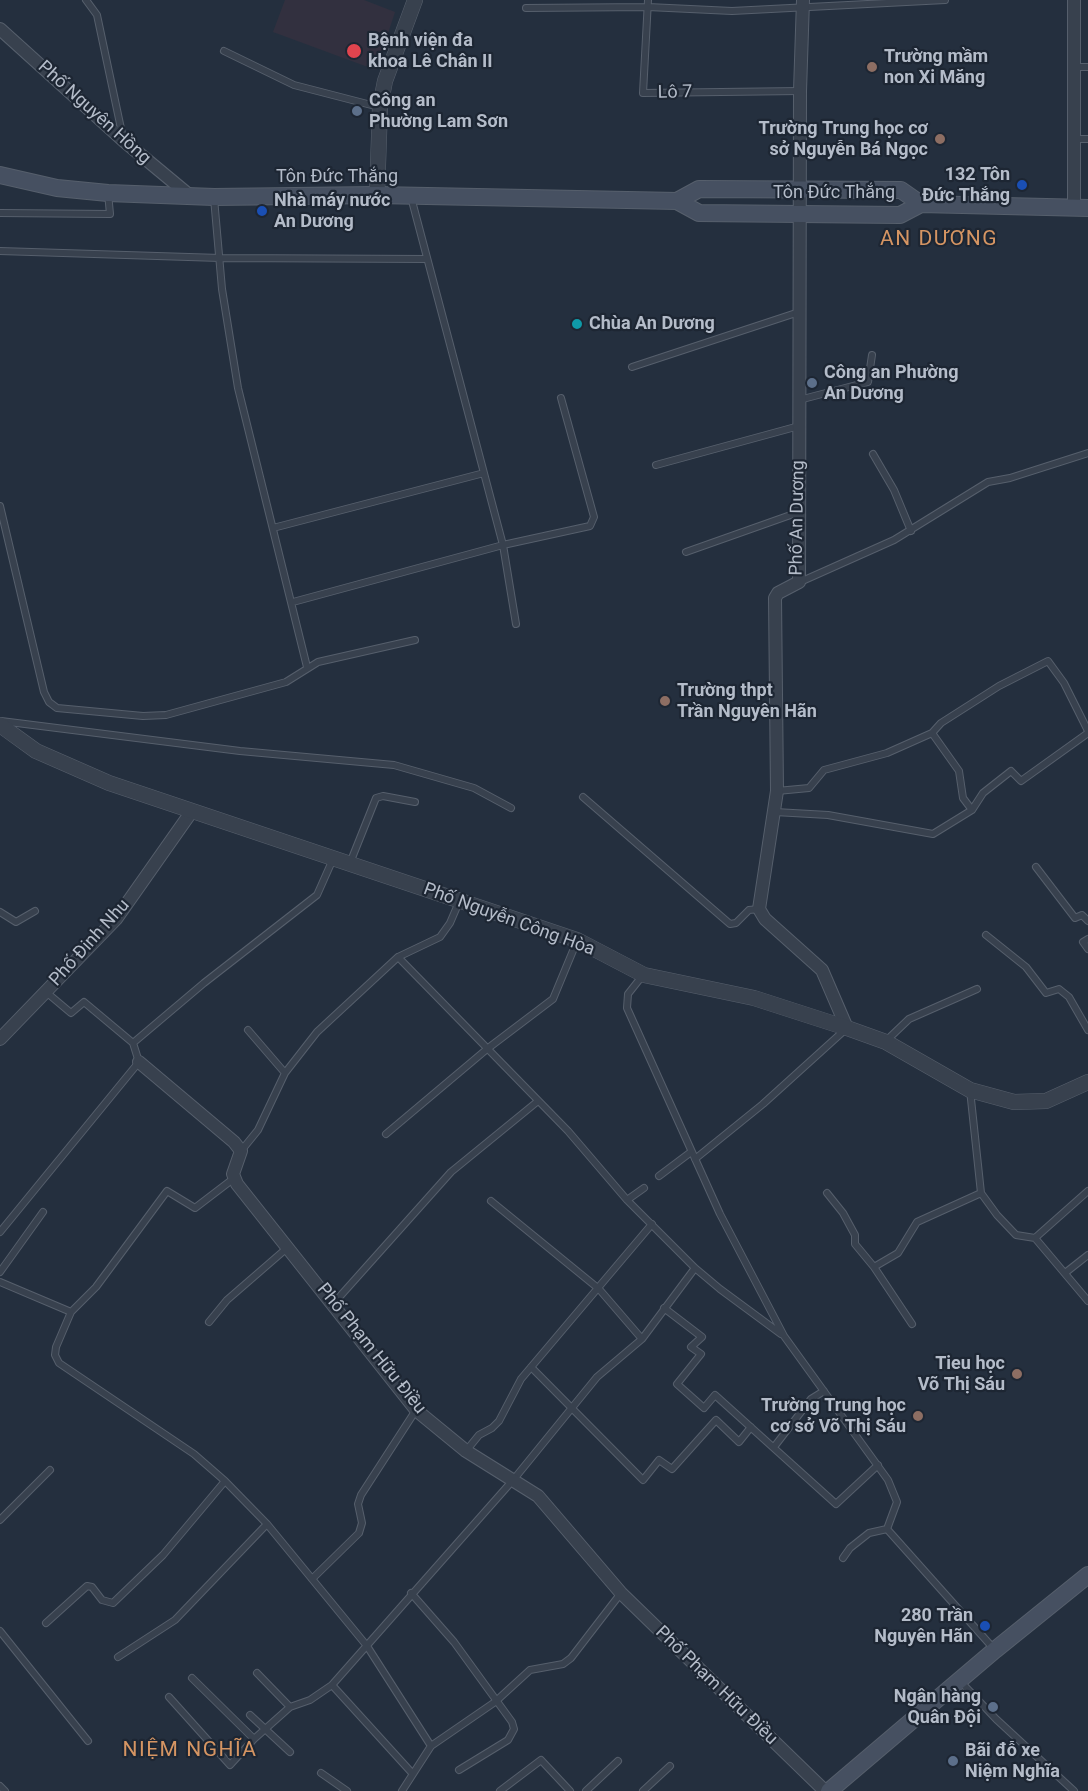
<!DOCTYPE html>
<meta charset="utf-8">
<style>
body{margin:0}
canvas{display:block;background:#242f3e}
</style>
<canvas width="1088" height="1791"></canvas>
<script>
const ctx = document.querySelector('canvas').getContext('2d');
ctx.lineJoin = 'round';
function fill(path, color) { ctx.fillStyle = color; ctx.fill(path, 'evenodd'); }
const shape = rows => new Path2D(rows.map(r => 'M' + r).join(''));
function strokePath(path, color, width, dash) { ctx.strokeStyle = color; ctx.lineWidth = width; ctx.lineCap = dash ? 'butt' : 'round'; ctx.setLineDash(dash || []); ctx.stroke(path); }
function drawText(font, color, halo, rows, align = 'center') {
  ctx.font = font + ' Roboto,sans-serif'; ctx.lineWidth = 4.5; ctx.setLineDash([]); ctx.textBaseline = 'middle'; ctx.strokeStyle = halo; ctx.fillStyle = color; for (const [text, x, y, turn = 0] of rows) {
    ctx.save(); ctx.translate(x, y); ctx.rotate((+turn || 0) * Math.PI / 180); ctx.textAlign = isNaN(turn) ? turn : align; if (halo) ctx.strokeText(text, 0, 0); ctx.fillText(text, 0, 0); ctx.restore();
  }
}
fill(shape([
 [285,0,364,0,395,12,376,70,273,32]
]), '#32303f');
const service = shape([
 [86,0,97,15,123,138],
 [648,0,643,93,800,91],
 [526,8,648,7,732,11,945,0],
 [224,51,294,85,379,107],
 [1074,67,1088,67],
 [1075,139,1088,139],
 [411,197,503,545,516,624],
 [214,198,222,289,238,388,307,667],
 [0,213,110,214,108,193],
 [0,251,220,258,427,259],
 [632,367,799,312],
 [799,400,868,382,872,355],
 [873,454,894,490,911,531],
 [656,465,799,426],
 [0,506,44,692,49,702,57,708,143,716,166,715,286,682,318,662,415,640],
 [273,528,484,473],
 [686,552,799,512],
 [800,582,894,540,988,482,1010,478,1088,453],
 [293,602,503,545,590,526,594,517,561,398],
 [1,721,240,751,394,765,474,788,511,808],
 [777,791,809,788,824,770,887,753,932,733],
 [583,797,730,924,736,923,749,910,759,909],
 [972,810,963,798,959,771,932,733,941,723,999,686,1048,661,1064,683,1088,731],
 [775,812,828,815,933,834,972,810,983,793,1011,771,1021,781,1088,733],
 [350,863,376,798,383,796,415,802],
 [1036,867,1075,918,1082,915,1088,921],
 [459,902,450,923,440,937,398,957,568,1131,627,1200,695,1268,720,1289,781,1334],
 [0,912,16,922,35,911],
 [986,935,1026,967,1046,993,1059,989,1069,997,1088,1030],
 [1088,939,1083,942,1088,949],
 [643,975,628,994,627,1008,720,1214,784,1336,888,1480,897,1502,887,1529,994,1649],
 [46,992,71,1013,84,1002,133,1043],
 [248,1030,285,1073],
 [886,1041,909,1019,977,989],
 [386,1134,487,1049,553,999,577,941],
 [241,1151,258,1130,285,1073,317,1032,398,957],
 [695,1159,763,1104,847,1028],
 [659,1176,691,1152],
 [233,1179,195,1208,167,1191,96,1287,71,1312,56,1347,55,1355,59,1363,194,1454,225,1481,267,1524,367,1646,431,1746],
 [827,1193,843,1213,855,1235,855,1244,874,1267,912,1324],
 [981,1193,997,1215,1016,1235,1035,1238,1088,1301],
 [627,1200,644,1188],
 [491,1201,599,1289,642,1339],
 [0,1232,139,1062,133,1043,204,983,317,895,333,859],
 [1035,1238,1088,1191],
 [874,1267,898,1253,917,1222,981,1193,970,1090],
 [0,1272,43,1212],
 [1065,1273,1088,1255],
 [0,1282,71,1312],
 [334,1303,451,1172,538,1101],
 [664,1308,702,1337,691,1347,701,1354,677,1384,704,1408,715,1395,836,1504,878,1465],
 [209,1322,227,1300,287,1248],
 [531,1367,643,1480,659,1460,672,1469,716,1420,739,1442,751,1427],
 [774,1447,811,1399,824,1391],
 [466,1451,479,1435,492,1428,499,1421,521,1379,652,1224],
 [0,1520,50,1470],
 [843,1558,850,1548,869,1533,887,1529],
 [312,1579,359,1533,362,1523,358,1504,361,1495,416,1410],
 [411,1593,454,1642,512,1722,514,1729,508,1740,459,1770],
 [46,1623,87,1586,92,1587,102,1600,113,1603,163,1555,225,1481],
 [0,1631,88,1741],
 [118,1657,175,1620,267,1524],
 [257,1673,290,1707],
 [192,1678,254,1739],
 [961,1682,996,1719,1074,1791],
 [332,1685,412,1773],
 [169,1697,230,1765,254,1739,290,1707,310,1700,332,1685,514,1479,597,1377,642,1339,695,1268],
 [250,1715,290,1752],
 [321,1773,347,1791],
 [0,1786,5,1791],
 [402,1791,431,1746,495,1702,530,1670,563,1664,571,1658,621,1593],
 [500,1791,541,1760,570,1791],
 [586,1791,618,1761],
 [643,1791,670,1766]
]);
const minor = shape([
 [803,0,800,91,799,582,778,593,775,598,777,791,759,909,765,919,822,970,847,1028],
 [0,29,124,141,189,195],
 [1074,208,1074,0],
 [0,1039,116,919,192,811],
 [139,1062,234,1142,241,1151,233,1174,237,1184,416,1410,466,1451,538,1496,621,1593,825,1791]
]);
const tertiary = shape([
 [377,195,380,107,385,81,415,0],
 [0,725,36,751,109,783,577,940,644,975,754,998,847,1028,886,1042,970,1090,1014,1102,1046,1101,1088,1082]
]);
const secondary = shape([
 [0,175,57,188,108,193,214,197,377,195,677,201,699,213,900,215,921,204,1088,208],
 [677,201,699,189,901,190,921,204],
 [829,1791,995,1650,1088,1575]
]);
strokePath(service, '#565f6c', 8);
strokePath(minor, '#565f6c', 14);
strokePath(tertiary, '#565f6c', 16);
strokePath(secondary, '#565f6c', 18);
strokePath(service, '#38414e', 6);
strokePath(minor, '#38414e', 12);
strokePath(tertiary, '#38414e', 15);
strokePath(secondary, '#465061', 16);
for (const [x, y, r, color] of [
 [354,51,8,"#e0444e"],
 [872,67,6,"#8d6e63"],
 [357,111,6,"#5c6f8a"],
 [940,139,6,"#8d6e63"],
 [1022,185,6,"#1a4fb4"],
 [262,211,6,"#1a4fb4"],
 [577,324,6,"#0f9aa8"],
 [812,383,6,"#5c6f8a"],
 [665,701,6,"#8d6e63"],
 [1017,1374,6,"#8d6e63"],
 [918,1416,6,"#8d6e63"],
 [985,1626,6,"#1a4fb4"],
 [993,1707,6,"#5c6f8a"],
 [953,1761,6,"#5c6f8a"]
]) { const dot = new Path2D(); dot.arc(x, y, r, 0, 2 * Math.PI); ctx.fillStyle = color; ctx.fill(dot); strokePath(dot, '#1d2633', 2); }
drawText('bold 18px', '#b4bcc9', '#1d2633', [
 ["Bệnh viện đa",368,41],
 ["khoa Lê Chân II",368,62],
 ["Trường mầm",884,57],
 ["non Xi Măng",884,78],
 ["Công an",369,101],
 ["Phường Lam Sơn",369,122],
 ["Trường Trung học cơ",928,129,"right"],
 ["sở Nguyễn Bá Ngọc",928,150,"right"],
 ["132 Tôn",1010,175,"right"],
 ["Đức Thắng",1010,196,"right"],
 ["Nhà máy nước",274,201],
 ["An Dương",274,222],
 ["Chùa An Dương",589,324],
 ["Công an Phường",824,373],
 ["An Dương",824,394],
 ["Trường thpt",677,691],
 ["Trần Nguyên Hãn",677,712],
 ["Tieu học",1005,1364,"right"],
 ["Võ Thị Sáu",1005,1385,"right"],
 ["Trường Trung học",906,1406,"right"],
 ["cơ sở Võ Thị Sáu",906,1427,"right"],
 ["280 Trần",973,1616,"right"],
 ["Nguyên Hãn",973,1637,"right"],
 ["Ngân hàng",981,1697,"right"],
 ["Quân Đội",981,1718,"right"],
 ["Bãi đỗ xe",965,1751],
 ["Niệm Nghĩa",965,1772]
], 'left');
drawText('18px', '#b4bcc9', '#1d2633', [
 ["Lô 7",675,93,-1],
 ["Phố Nguyên Hồng",94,113,42],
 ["Tôn Đức Thắng",337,177],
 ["Tôn Đức Thắng",834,193],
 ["Phố An Dương",798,518,-89],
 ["Phố Nguyễn Công Hòa",509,920,20],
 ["Phố Đinh Nhu",90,943,-48],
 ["Phố Phạm Hữu Điều",371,1349,51],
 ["Phố Phạm Hữu Điều",716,1686,44]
]);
ctx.letterSpacing = '1.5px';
drawText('21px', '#d59563', '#1d2633', [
 ["AN DƯƠNG",939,240],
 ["NIỆM NGHĨA",190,1751]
]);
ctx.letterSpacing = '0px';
</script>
